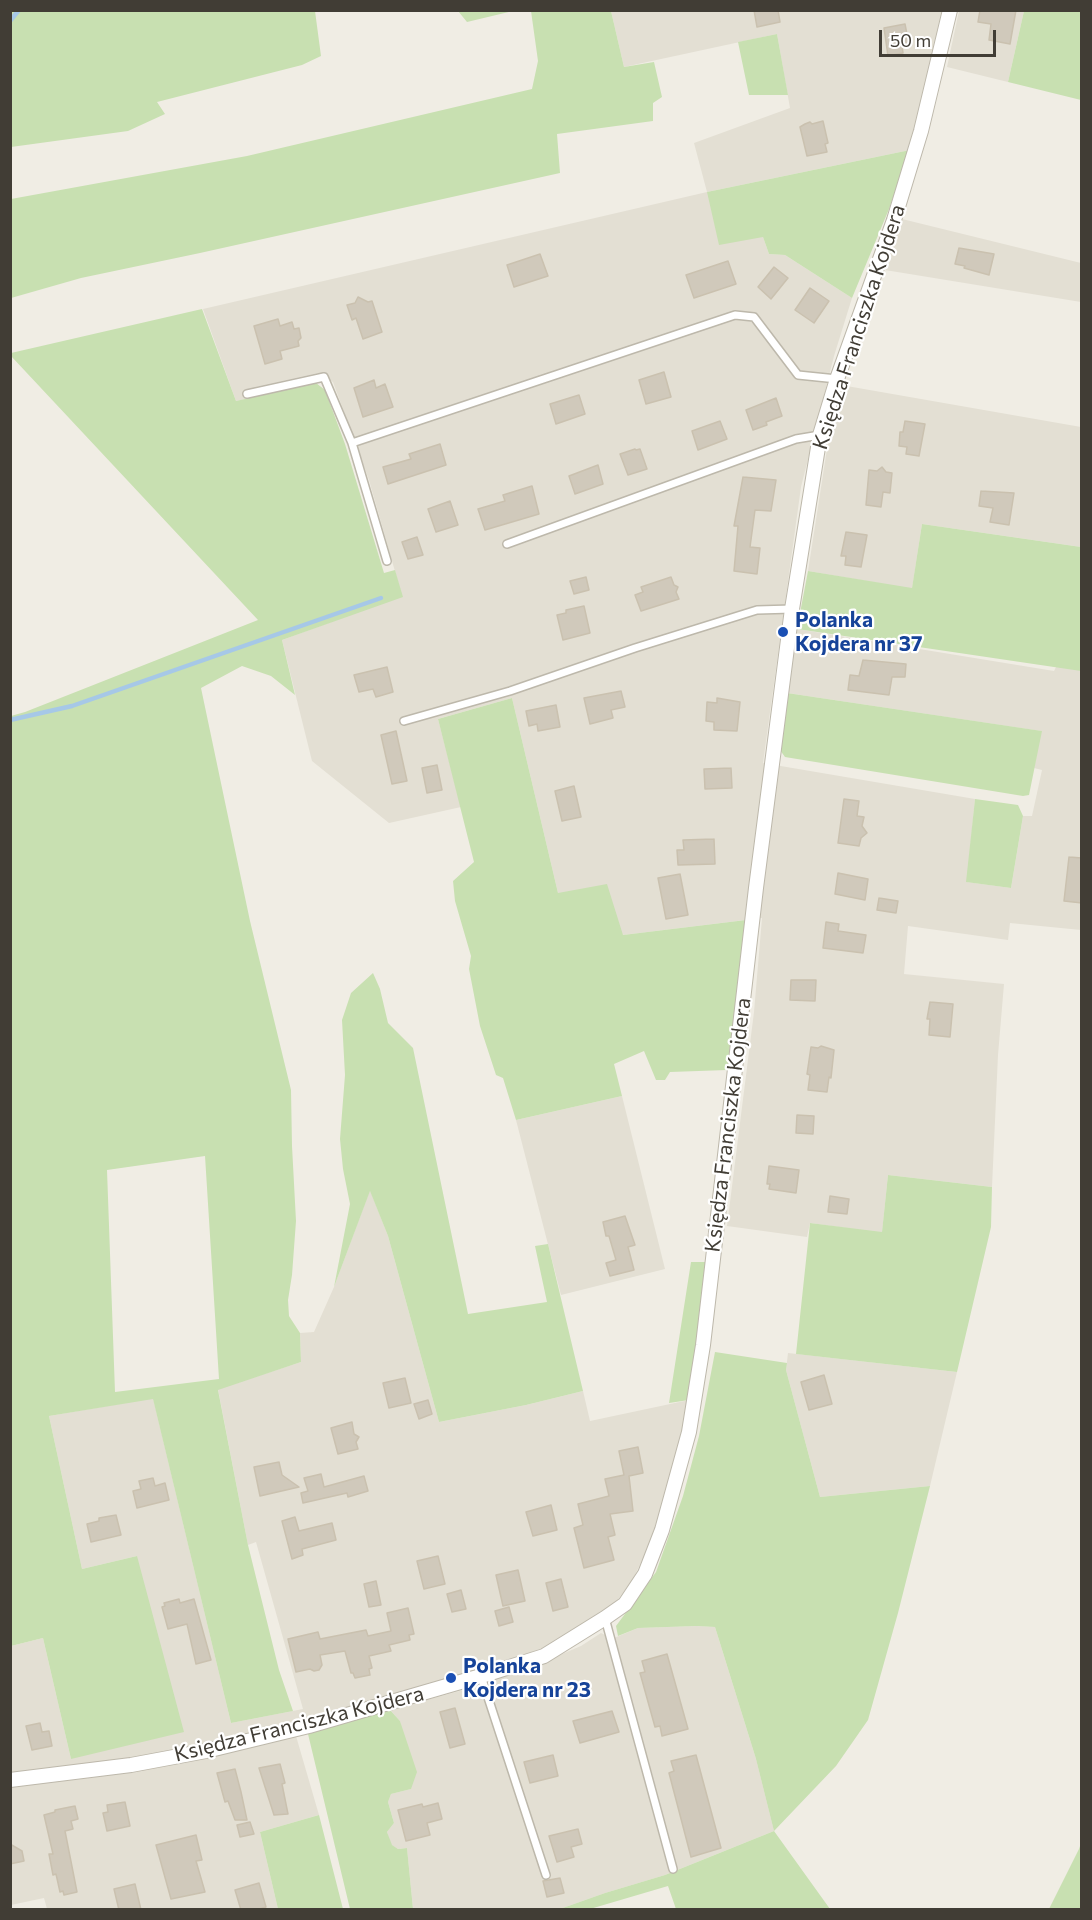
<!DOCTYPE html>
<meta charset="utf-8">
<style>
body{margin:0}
#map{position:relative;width:1092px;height:1920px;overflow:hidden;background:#f0ede4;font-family:Commissioner,sans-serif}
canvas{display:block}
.frame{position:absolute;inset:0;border:12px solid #413d35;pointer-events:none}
.scale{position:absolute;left:879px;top:30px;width:117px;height:27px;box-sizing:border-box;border:3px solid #413d35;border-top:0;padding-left:8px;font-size:18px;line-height:21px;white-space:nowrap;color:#413d35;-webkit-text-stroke:4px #fff;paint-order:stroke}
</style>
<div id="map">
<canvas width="1092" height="1920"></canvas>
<div class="frame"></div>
<div class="scale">50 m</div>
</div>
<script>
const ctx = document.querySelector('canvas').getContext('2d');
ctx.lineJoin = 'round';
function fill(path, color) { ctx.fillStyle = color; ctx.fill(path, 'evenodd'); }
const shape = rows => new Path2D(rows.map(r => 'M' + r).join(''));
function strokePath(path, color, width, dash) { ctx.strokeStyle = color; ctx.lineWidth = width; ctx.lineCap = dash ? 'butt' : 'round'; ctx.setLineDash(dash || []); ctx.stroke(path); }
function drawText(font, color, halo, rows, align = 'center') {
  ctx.font = font + ' Commissioner,sans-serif'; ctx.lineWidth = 4.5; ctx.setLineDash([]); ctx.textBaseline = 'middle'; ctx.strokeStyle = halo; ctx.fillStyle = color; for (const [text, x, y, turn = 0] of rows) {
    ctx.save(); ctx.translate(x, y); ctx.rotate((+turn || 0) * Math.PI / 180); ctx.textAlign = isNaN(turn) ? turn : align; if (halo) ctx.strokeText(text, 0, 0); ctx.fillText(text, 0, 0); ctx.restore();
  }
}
fill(shape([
 [611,11,943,11,910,150,707,192,763,237,769,254,785,255,852,298,834,356,801,487,763,763,975,799,967,882,1011,888,1023,816,1032,816,1042,770,1034,768,1041,731,787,693,797,629,1054,671,1057,665,1081,669,1081,930,1010,923,1008,940,908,926,904,974,1004,984,998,1055,992,1187,888,1175,882,1233,810,1223,807,1237,727,1226,754,1012,762,918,623,935,558,893,512,698,438,719,461,807,389,823,312,761,282,640,402,596,369,480,333,382,318,373,255,387,256,397,236,401,203,309,707,192,694,143,790,108,777,34,624,67],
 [959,11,1024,11,1008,82,947,67],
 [902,219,1081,263,1081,302,885,270],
 [841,385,1081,427,1081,547,922,524,912,589,808,571,832,417],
 [622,1096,665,1269,561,1295,516,1120],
 [370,1190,388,1236,439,1422,526,1405,583,1391,590,1421,689,1400,669,1486,647,1550,633,1579,616,1602,593,1621,552,1644,508,1662,310,1719,227,1741,138,1757,11,1775,11,1646,43,1638,71,1759,137,1556,82,1569,49,1416,153,1398,231,1723,303,1709,256,1542,248,1545,218,1389,301,1362,300,1333,314,1332,334,1287],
 [788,1353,957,1372,930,1486,820,1497,786,1370],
 [697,1626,715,1627,756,1759,774,1831,665,1875,605,1893,557,1910,413,1909,407,1848,398,1849,391,1845,387,1832,394,1823,388,1802,391,1794,411,1789,400,1721,390,1710,474,1687,548,1660,581,1646,601,1633,605,1635,607,1641,638,1628],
 [296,1736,319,1815,260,1832,278,1909,47,1909,44,1898,11,1905,10,1787,90,1778,187,1761]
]), '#e3dfd3');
fill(shape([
 [11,10,315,11,321,56,302,65,157,102,165,114,128,131,11,147],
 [458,11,513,11,467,22],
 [531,11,611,11,624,67,654,62,662,97,653,103,653,121,557,134,560,173,200,253,81,278,11,298,11,199,247,156,532,89,538,61],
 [1024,11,1081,11,1081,100,1008,82],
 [777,34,788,95,749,95,738,42],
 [910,150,889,209,852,298,785,255,769,254,763,237,719,245,707,192],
 [202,309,236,401,316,383,325,390,345,444,384,573,395,570,403,597,282,640,295,695,271,676,242,666,201,688,250,921,291,1090,292,1146,296,1221,292,1275,288,1300,289,1316,300,1333,301,1362,218,1390,248,1545,279,1670,293,1711,231,1723,153,1399,49,1416,82,1569,137,1556,184,1732,71,1759,43,1638,11,1646,11,716,25,712,258,620,11,356,11,353],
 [205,1156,219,1379,115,1392,107,1170],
 [922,524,1081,547,1081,671,797,629,808,571,912,588],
 [787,693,1042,731,1029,795,1023,796,785,757,780,750],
 [512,698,558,893,607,884,623,935,746,920,727,1070,670,1072,665,1080,656,1080,644,1051,614,1064,622,1096,516,1120,503,1078,496,1075,480,1026,469,969,471,956,455,901,453,881,474,862,438,719],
 [975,799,1018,805,1023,816,1011,888,966,882],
 [373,973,380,989,388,1023,413,1048,468,1314,547,1302,535,1246,548,1244,583,1391,526,1405,439,1422,388,1236,370,1191,334,1287,350,1204,343,1169,340,1139,345,1075,342,1020,351,993],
 [888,1175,992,1187,991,1227,957,1372,796,1354,810,1223,882,1232],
 [691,1262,707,1262,689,1400,669,1403],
 [715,1352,787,1363,786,1370,820,1497,930,1486,898,1613,868,1720,836,1766,774,1831,830,1909,676,1909,668,1886,590,1909,557,1910,605,1893,665,1875,774,1831,756,1759,715,1627,697,1626,638,1628,618,1636,616,1626,656,1572,683,1496,699,1436],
 [390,1710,400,1721,417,1772,411,1789,391,1794,388,1802,394,1823,387,1832,392,1845,398,1849,407,1848,413,1909,350,1909,308,1734],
 [319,1815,343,1909,278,1909,260,1832],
 [1081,1843,1081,1909,1049,1909,1079,1849]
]), '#c8e0b1');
strokePath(shape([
 [10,21,19,10],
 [10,720,72,706,381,598]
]), '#a6c8e7', 4.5);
const building = shape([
 [754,10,778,10,780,22,757,27,754,10],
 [980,10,1016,10,1010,44,989,40,991,24,978,22,980,10],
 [905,24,909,45,902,46,903,53,888,56,884,28,905,24],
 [823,121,828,143,825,144,827,152,807,156,800,127,805,124,810,122,812,124,823,121],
 [959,248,994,254,989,275,964,268,965,266,955,264,959,248],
 [540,254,548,276,514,287,507,265,540,254],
 [728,261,736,284,694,298,686,275,728,261],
 [774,267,788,278,771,299,758,287,774,267],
 [810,288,829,301,814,323,795,310,810,288],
 [358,297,368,302,372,301,382,332,363,339,356,318,352,320,347,305,355,303,358,297],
 [278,319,280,326,292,322,294,329,299,328,301,338,298,341,299,346,280,351,282,359,265,364,254,326,278,319],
 [664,372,671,397,646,404,639,380,664,372],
 [374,380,376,388,385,384,393,407,363,417,354,388,374,380],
 [579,395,585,414,556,424,550,404,579,395],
 [776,398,782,416,766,422,767,425,753,430,746,410,776,398],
 [720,421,727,439,698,450,692,431,720,421],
 [905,421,925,424,919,456,906,454,907,447,899,446,900,432,903,432,905,421],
 [440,444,446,465,388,484,383,467,411,459,409,454,440,444],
 [635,449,636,450,640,449,647,469,628,475,620,454,635,449],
 [598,465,603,484,575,494,569,476,598,465],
 [882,467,886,472,892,473,890,493,883,492,881,507,866,505,869,470,877,471,882,467],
 [743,477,776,480,771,511,755,510,750,547,760,548,757,574,734,571,738,526,734,526,743,477],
 [532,486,539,514,485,530,478,509,505,501,503,495,532,486],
 [981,491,1014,493,1009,525,990,522,993,508,979,506,981,491],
 [450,501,458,525,436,532,428,509,450,501],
 [846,532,867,535,861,567,845,565,846,556,841,556,846,532],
 [417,537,423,555,408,559,402,542,417,537],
 [586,577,589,590,574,594,570,581,586,577],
 [671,577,674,585,678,587,676,592,679,599,641,611,635,595,643,592,641,587,671,577],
 [584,606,590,633,563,640,557,615,566,613,566,610,584,606],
 [863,660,906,664,905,677,892,677,889,695,848,690,850,675,859,676,863,660],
 [387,667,393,692,376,697,373,689,359,692,354,675,387,667],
 [621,691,625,707,611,710,613,718,590,724,584,698,621,691],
 [717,698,740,702,737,731,714,730,714,722,706,721,707,702,717,703,717,698],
 [556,705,560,727,538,731,537,724,529,726,526,711,556,705],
 [396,731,407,781,392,784,381,735,396,731],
 [437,765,442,790,427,793,422,768,437,765],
 [731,768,732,788,705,789,704,769,731,768],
 [574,786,581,817,562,821,555,791,574,786],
 [844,799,859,801,857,816,864,817,862,826,867,833,861,838,859,846,838,843,844,799],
 [714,839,715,864,678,865,677,850,684,850,683,840,714,839],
 [1069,857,1082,858,1082,903,1064,901,1069,857],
 [838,873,868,879,865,900,835,894,838,873],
 [680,874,688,915,666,919,658,878,680,874],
 [879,898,898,901,896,913,877,910,879,898],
 [826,922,839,924,838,931,866,935,863,953,823,948,826,922],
 [791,980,816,980,815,1001,790,1000,791,980],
 [930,1002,953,1004,950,1037,929,1035,930,1019,927,1019,930,1002],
 [821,1046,834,1050,831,1078,829,1077,827,1092,808,1090,810,1075,807,1074,811,1047,818,1048,821,1046],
 [797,1115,814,1116,813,1134,796,1133,797,1115],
 [769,1166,799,1170,796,1193,769,1189,770,1184,767,1184,769,1166],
 [830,1196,849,1199,847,1214,828,1212,830,1196],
 [625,1216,635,1245,628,1247,634,1270,610,1276,606,1263,616,1260,609,1236,606,1236,603,1222,625,1216],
 [824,1375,832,1404,809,1410,801,1382,824,1375],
 [405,1378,411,1403,389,1408,383,1383,405,1378],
 [428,1400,432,1414,419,1419,414,1404,428,1400],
 [352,1422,354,1434,359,1437,356,1442,358,1449,338,1454,331,1428,352,1422],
 [638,1447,643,1473,629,1476,633,1511,610,1514,615,1535,608,1537,614,1560,584,1568,574,1528,583,1525,578,1504,609,1496,605,1479,624,1475,619,1451,638,1447],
 [279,1462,282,1475,299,1487,260,1496,254,1467,279,1462],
 [321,1474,324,1487,364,1476,368,1491,348,1497,347,1493,303,1503,301,1493,308,1491,304,1478,321,1474],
 [153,1478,155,1486,165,1483,169,1500,137,1508,133,1491,141,1489,139,1481,153,1478],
 [551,1505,557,1530,533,1536,526,1512,551,1505],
 [116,1515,121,1535,91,1542,87,1524,99,1521,99,1518,116,1515],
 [295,1517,299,1531,332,1523,336,1540,302,1549,303,1555,292,1559,282,1521,295,1517],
 [438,1556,445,1584,424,1589,417,1561,438,1556],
 [518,1570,525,1601,503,1606,496,1575,518,1570],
 [561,1579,568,1607,553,1611,546,1583,561,1579],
 [376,1581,381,1605,369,1607,364,1584,376,1581],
 [461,1590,466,1609,452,1612,447,1594,461,1590],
 [179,1599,180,1603,194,1599,211,1660,196,1664,187,1624,168,1629,162,1607,165,1606,164,1603,179,1599],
 [509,1607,513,1622,499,1626,495,1611,509,1607],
 [408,1608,414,1634,409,1635,410,1640,389,1645,391,1651,369,1656,372,1668,369,1669,370,1675,355,1678,353,1673,351,1673,345,1651,320,1655,322,1665,319,1670,314,1671,310,1669,296,1672,288,1639,318,1632,320,1639,366,1630,368,1636,391,1631,387,1613,408,1608],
 [667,1654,688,1729,662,1736,660,1726,655,1727,640,1673,645,1672,642,1661,667,1654],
 [455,1708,465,1744,450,1748,440,1712,455,1708],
 [612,1711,619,1732,580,1743,573,1721,612,1711],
 [40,1723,42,1732,49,1731,52,1746,32,1750,26,1726,40,1723],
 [553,1755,558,1776,530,1783,524,1762,553,1755],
 [696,1755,721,1848,691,1857,669,1773,674,1771,671,1761,696,1755],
 [280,1764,285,1783,282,1784,288,1814,274,1815,259,1768,280,1764],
 [235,1769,241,1792,247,1820,235,1820,228,1801,225,1802,217,1773,235,1769],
 [125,1802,130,1826,107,1831,103,1813,108,1812,107,1805,125,1802],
 [438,1803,442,1819,427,1823,430,1835,406,1841,398,1810,422,1804,423,1807,438,1803],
 [75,1806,78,1819,71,1821,73,1829,65,1831,77,1892,64,1895,63,1891,60,1892,56,1874,53,1875,49,1854,53,1854,44,1815,55,1812,55,1810,75,1806],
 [250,1822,254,1834,240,1837,237,1825,250,1822],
 [578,1829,582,1844,571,1847,574,1857,557,1862,549,1836,578,1829],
 [196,1835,202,1860,196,1861,205,1892,171,1899,156,1845,196,1835],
 [10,1844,22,1851,24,1861,10,1864,10,1844],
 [560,1878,564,1893,547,1897,543,1881,560,1878],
 [259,1883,266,1907,256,1910,241,1910,235,1890,259,1883],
 [135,1884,141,1910,119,1910,114,1889,135,1884]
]);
fill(building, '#d0c9bb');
strokePath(building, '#cac1af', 1.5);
const service = shape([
 [247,394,324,377,352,443,387,561],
 [352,443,735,315,754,317,798,375,837,379],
 [507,544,796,439,820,435],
 [404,721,510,691,635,648,757,610,792,609],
 [605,1618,673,1869],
 [481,1676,546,1875]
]);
const minor = shape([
 [10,1780,131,1765,206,1751,309,1726,481,1676,544,1656,605,1618,625,1604,645,1574,662,1530,689,1432,703,1345,756,888,792,609,820,435,837,379,894,220,921,131,950,10]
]);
strokePath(service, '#bdb8ab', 10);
strokePath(minor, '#bdb8ab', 16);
strokePath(service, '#fff', 7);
strokePath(minor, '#fff', 14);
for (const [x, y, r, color] of [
 [783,632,6,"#1a4fb4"],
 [451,1678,6,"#1a4fb4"]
]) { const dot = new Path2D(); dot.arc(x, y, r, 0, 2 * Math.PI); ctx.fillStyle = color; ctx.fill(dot); strokePath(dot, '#fff', 2); }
drawText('21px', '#413d35', '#fff', [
 ["Księdza Franciszka Kojdera",859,327,-72],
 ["Księdza Franciszka Kojdera",728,1125,-83],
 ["Księdza Franciszka Kojdera",299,1724,-14]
]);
drawText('bold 21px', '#164399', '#fff', [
 ["Polanka",795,620],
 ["Kojdera nr 37",795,644],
 ["Polanka",463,1666],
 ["Kojdera nr 23",463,1690]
], 'left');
</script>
